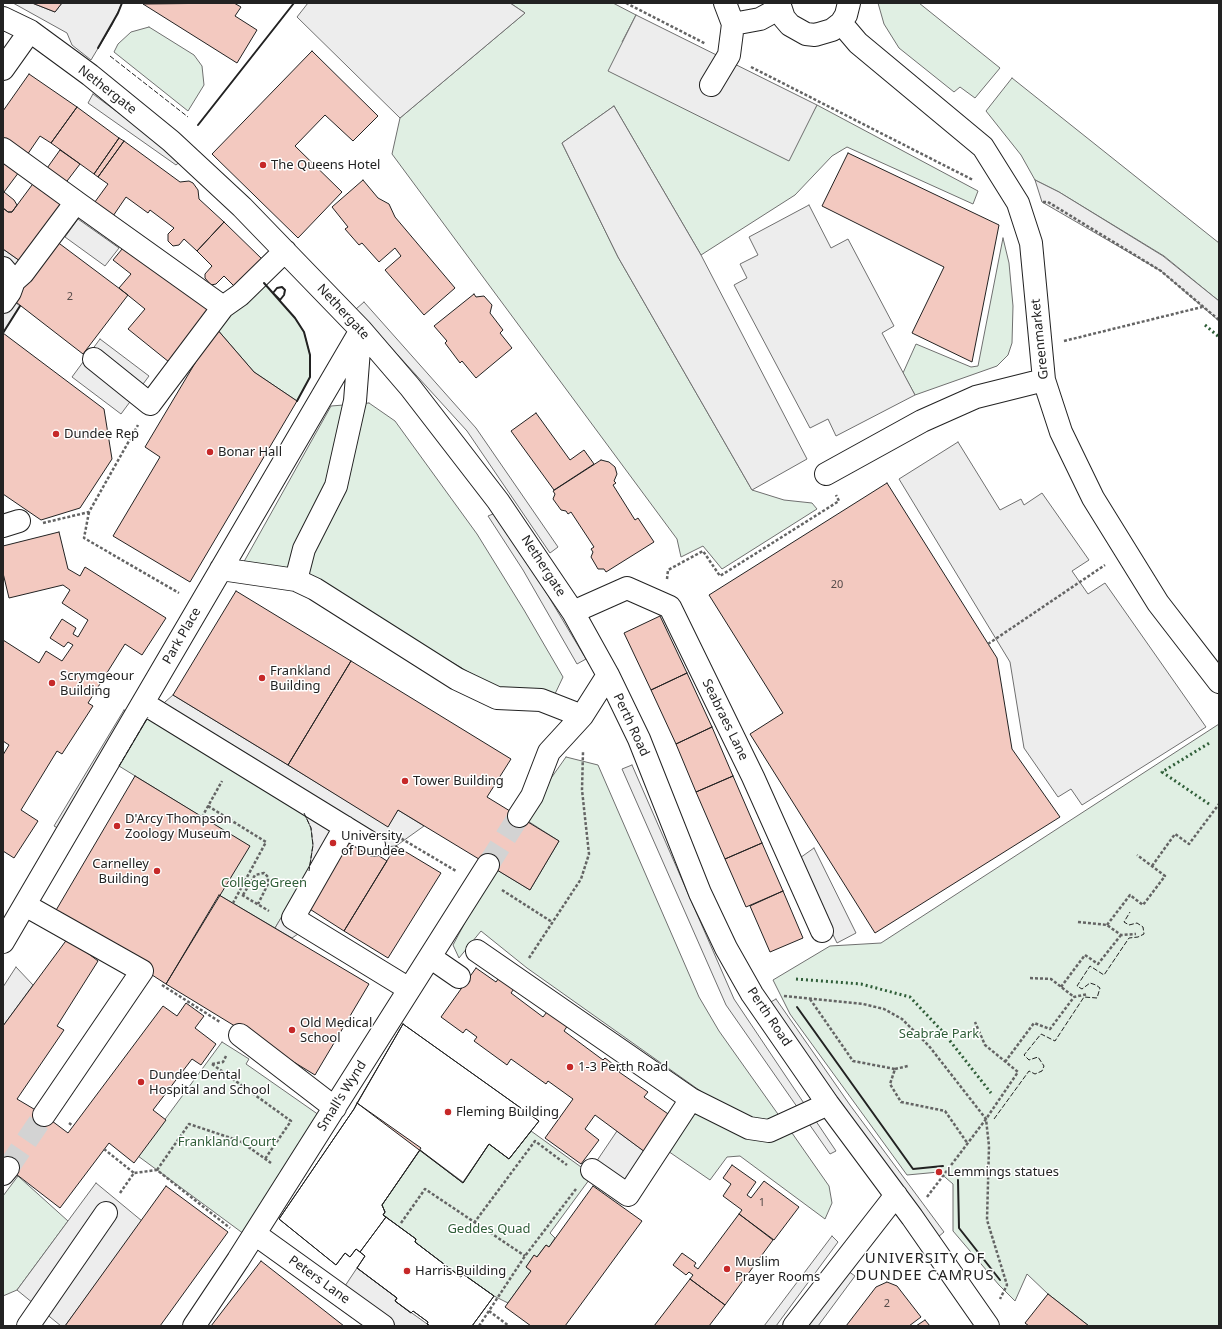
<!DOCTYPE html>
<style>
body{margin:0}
#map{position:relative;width:1222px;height:1329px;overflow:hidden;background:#fff;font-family:"Noto Sans",sans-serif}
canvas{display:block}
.frame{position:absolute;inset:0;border:4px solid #222;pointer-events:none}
</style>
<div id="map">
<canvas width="1222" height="1329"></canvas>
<div class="frame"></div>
</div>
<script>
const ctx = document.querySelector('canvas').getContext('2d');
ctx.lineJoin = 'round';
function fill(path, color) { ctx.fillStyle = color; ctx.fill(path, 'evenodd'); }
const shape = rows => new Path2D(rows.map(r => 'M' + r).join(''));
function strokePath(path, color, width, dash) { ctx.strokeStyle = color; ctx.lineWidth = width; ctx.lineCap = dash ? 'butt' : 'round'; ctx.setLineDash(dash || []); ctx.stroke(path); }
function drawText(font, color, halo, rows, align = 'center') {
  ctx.font = font + ' "Noto Sans",sans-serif'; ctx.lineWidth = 3; ctx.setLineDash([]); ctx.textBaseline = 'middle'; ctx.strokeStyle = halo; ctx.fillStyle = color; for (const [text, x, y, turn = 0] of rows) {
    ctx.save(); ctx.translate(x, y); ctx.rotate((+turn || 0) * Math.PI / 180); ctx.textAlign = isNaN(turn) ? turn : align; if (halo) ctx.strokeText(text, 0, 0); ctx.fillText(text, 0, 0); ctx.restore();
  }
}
const green = shape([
 [510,3,613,3,636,15,622,42,812,114,817,105,978,191,973,204,847,147,832,156,795,195,701,255,614,106,562,143,618,257,752,490,784,500,812,503,817,509,722,569,703,546,681,557,677,539,392,154,400,118,525,13,510,3],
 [878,3,919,3,1000,68,975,98,960,87,954,92,899,48,884,24,878,3],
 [149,27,194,55,202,66,204,85,188,111,114,52,118,44,131,32,149,27],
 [1012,78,1219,243,1219,301,1164,256,1059,192,1035,180,1021,155,986,111,1012,78],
 [1003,238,1009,263,1013,306,1012,343,1008,355,997,366,915,395,903,373,916,344,971,367,978,366,1003,238],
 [262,281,295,318,304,332,310,355,310,377,297,401,254,372,216,328,262,281],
 [369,403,395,421,477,534,524,610,563,677,554,696,499,690,309,578,241,567,331,406,369,403],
 [149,716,302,808,311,828,313,845,309,871,275,928,219,895,249,846,119,766,149,716],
 [1219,724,1219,1326,1089,1326,1048,1294,1027,1274,1015,1301,999,1285,953,1231,953,1184,939,1172,907,1175,790,1014,773,980,830,946,881,943,1219,724],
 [566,757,598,765,699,997,719,1031,780,1117,763,1122,723,1107,527,968,481,931,459,958,453,945,494,868,530,890,559,841,523,818,566,757],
 [222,1042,249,1059,246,1064,319,1115,244,1234,138,1156,222,1042],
 [695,1114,706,1116,769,1139,792,1133,829,1186,832,1203,825,1219,740,1156,727,1157,710,1180,665,1149,690,1116,695,1114],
 [531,1131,588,1172,589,1180,550,1233,555,1238,549,1247,546,1245,537,1257,534,1256,526,1267,531,1271,508,1303,494,1296,463,1274,461,1277,415,1242,416,1239,383,1215,385,1212,382,1205,420,1150,463,1182,489,1144,509,1159,531,1131],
 [18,1176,68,1221,17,1290,3,1296,3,1196,18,1176]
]);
fill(green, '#e0efe3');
strokePath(green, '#6f6f6f', 1);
const parking = shape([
 [13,3,32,3,55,12,62,3,122,3,112,25,91,60,72,45,67,33,13,3],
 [308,3,510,3,525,13,400,118,297,17,308,3],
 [636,15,817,105,789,161,608,71,636,15],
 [93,94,182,160,176,165,88,103,93,94],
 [614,106,701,255,807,459,752,490,618,257,562,143,614,106],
 [1035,180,1059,192,1163,256,1219,301,1219,321,1161,271,1042,202,1035,180],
 [809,205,831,248,848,239,894,326,882,333,915,395,836,436,828,419,810,428,734,285,747,278,740,264,758,255,749,237,809,205],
 [78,219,119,248,105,266,65,237,78,219],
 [3,249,20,261,12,300,20,306,3,333,3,249],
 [364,302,476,428,558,547,550,553,467,431,356,309,364,302],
 [100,339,149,376,121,414,72,377,100,339],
 [958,442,1000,510,1021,499,1024,505,1042,493,1089,560,1072,571,1088,594,1105,583,1206,727,1082,805,1071,789,1058,797,1024,748,1010,662,899,479,958,442],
 [498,512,586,659,577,664,523,570,488,516,498,512],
 [173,695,388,826,398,810,424,826,396,846,371,848,305,906,301,932,292,938,275,928,309,871,313,845,311,828,302,808,149,716,173,695],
 [124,710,135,716,67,833,54,826,124,710],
 [632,765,734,999,836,1151,830,1154,726,1005,622,769,632,765],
 [814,848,856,933,837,943,797,860,814,848],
 [16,967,33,985,3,1026,3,987,16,967],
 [776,999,850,1105,944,1232,938,1237,769,1003,776,999],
 [617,1131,645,1152,620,1190,592,1168,617,1131],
 [96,1183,142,1221,65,1326,61,1326,17,1290,96,1183],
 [832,1236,838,1242,776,1326,764,1326,832,1236],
 [357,1268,397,1298,395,1301,430,1326,393,1326,343,1289,357,1268],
 [848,1271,855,1276,818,1326,807,1326,848,1271]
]);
fill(parking, '#ededed');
strokePath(parking, '#6f6f6f', 1);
const building = shape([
 [32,3,62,3,55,12,32,3],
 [234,3,241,7,235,16,257,30,237,63,143,4,234,3],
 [312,51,378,116,353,141,325,115,295,146,342,192,298,238,212,154,312,51],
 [29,74,77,107,51,143,40,136,25,158,3,143,3,111,29,74],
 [77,107,119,138,94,174,51,143,77,107],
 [119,138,124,141,98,177,94,174,119,138],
 [124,141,180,182,189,181,193,183,198,190,199,199,224,222,197,251,184,239,179,245,173,246,168,241,168,234,174,228,150,210,148,213,126,197,111,219,92,206,108,184,98,177,124,141],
 [60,150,80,164,64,185,45,171,60,150],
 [848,153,999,225,972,362,912,333,944,267,822,206,848,153],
 [3,160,19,172,4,192,14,200,17,205,12,212,8,212,3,208,3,160],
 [363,180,378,198,389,204,395,217,455,288,424,315,385,270,401,256,395,248,379,262,362,243,359,245,345,229,348,227,332,207,363,180],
 [35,181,63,202,20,261,3,249,3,208,8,212,12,212,35,181],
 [224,222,263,260,237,289,224,276,216,284,211,285,205,278,205,274,212,266,197,251,224,222],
 [56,241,128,295,83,354,12,299,56,241],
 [127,243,211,311,169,362,128,329,145,309,119,288,131,274,113,260,127,243],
 [474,294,476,297,484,296,492,305,490,313,503,330,500,333,512,348,476,378,462,361,460,363,445,343,447,341,434,326,474,294],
 [216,328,254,372,297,401,190,582,113,536,160,457,145,447,216,328],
 [3,333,104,409,112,459,80,508,41,520,3,494,3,333],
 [536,413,570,460,584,450,594,464,554,490,511,431,536,413],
 [601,460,609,462,615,467,617,474,614,481,616,483,613,485,635,520,638,518,654,542,606,572,604,569,598,569,591,557,593,552,591,549,594,547,571,512,568,514,566,511,561,510,553,499,555,494,553,491,601,460],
 [887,483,997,658,1012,749,1060,817,875,933,750,734,783,713,709,595,887,483],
 [59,532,68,569,80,576,85,567,166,618,142,655,125,644,88,703,93,706,62,754,57,751,21,810,38,821,14,858,3,851,3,755,9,745,3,741,3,640,39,663,46,651,62,661,73,645,68,642,64,647,50,638,62,619,76,628,73,634,78,637,88,620,62,603,70,590,63,585,9,598,3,573,3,546,59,532],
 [236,591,351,661,288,765,173,695,236,591],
 [660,616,687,673,651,690,624,633,660,616],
 [351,661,511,759,487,797,559,841,530,890,398,810,388,827,288,765,351,661],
 [687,673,712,727,676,744,651,690,687,673],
 [712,727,733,776,696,792,676,744,712,727],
 [135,776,250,846,166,984,55,912,135,776],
 [733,776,762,843,725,859,696,792,733,776],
 [348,836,387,861,344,931,305,906,348,836],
 [762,843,783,891,746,907,725,859,762,843],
 [396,846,441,873,388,958,344,931,396,846],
 [783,891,803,938,770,952,750,906,783,891],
 [219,895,369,984,315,1075,166,984,219,895],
 [68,938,98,961,57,1026,64,1030,17,1099,44,1115,68,1133,163,1006,177,1016,186,1003,204,1016,195,1028,216,1044,201,1065,192,1059,153,1110,166,1120,134,1163,109,1143,60,1208,3,1164,3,1026,68,938],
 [476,968,496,982,501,975,516,986,511,993,543,1017,550,1008,570,1022,564,1031,603,1060,605,1058,621,1070,619,1072,648,1092,644,1097,671,1116,645,1152,595,1115,585,1129,599,1140,581,1164,545,1138,573,1099,548,1081,546,1084,511,1059,507,1065,474,1041,477,1037,466,1029,463,1033,441,1017,476,968],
 [403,1024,539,1121,509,1159,489,1144,463,1183,357,1103,403,1024],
 [403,1024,539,1121,509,1159,489,1144,463,1183,420,1150,382,1205,385,1212,383,1215,416,1239,415,1242,461,1277,463,1274,494,1296,472,1326,430,1326,427,1324,428,1322,413,1311,411,1313,395,1301,397,1298,357,1268,365,1256,356,1249,350,1257,345,1253,336,1265,279,1219,354,1109,403,1024],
 [357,1103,421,1148,382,1205,385,1212,383,1215,386,1217,360,1252,356,1249,350,1257,345,1253,336,1265,279,1219,354,1109,357,1103],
 [732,1165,756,1182,747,1195,751,1198,764,1181,799,1207,774,1240,739,1214,742,1210,723,1196,731,1184,723,1178,732,1165],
 [166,1186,228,1232,160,1326,65,1326,166,1186],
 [593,1186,642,1221,565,1326,531,1326,505,1307,531,1271,526,1267,534,1255,537,1257,546,1245,549,1247,593,1186],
 [739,1214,773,1240,725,1305,690,1279,693,1275,689,1272,686,1275,673,1265,682,1253,696,1263,694,1266,698,1269,739,1214],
 [386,1217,416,1239,415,1242,461,1277,463,1274,494,1296,472,1326,430,1326,427,1324,428,1322,413,1311,411,1313,395,1301,397,1298,357,1268,365,1256,360,1252,386,1217],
 [261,1261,344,1326,211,1326,261,1261],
 [690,1279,725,1305,709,1326,654,1326,690,1279],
 [887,1282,897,1286,921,1317,909,1326,846,1326,876,1287,887,1282],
 [1048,1294,1089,1326,1029,1326,1025,1323,1048,1294],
 [925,1320,930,1326,916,1326,925,1320]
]);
fill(building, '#f3c9c0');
strokePath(building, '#222', 1);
strokePath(shape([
 [488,865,519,816],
 [8,1168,44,1115]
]), '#d3d3d3', 22, [22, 11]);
const minor = shape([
 [725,3,733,24],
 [779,3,784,18,790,25,806,34,815,35,832,30,841,23,846,15,849,3],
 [3,18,30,31,90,75,171,141,242,207,361,330,410,387,498,501,573,612,608,675,639,739,700,893,726,948,752,994,828,1104,912,1217,988,1326],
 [841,23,858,43,983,147,1018,203,1031,243,1044,380,1061,432,1093,498,1158,603,1219,682],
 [3,69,30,31],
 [711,85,729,55,733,24,760,19,780,8],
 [3,149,76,202,23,273,14,281],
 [76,202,223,307],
 [3,268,14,281,10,292,3,302],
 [360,337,355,401,336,486,304,549,296,580,315,589,457,679,497,698,541,700,582,716],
 [94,359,150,404,223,307,240,295,285,251],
 [826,474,922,421,976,397,1044,380],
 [3,526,19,521],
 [221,569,296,580],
 [573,612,627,588,670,607,753,777,822,931],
 [143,703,374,845],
 [519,816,532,796,549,752,582,716,608,675],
 [345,827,293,918,409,989],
 [25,905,142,971,44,1115],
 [3,942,361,330],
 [477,951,691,1099,749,1128,769,1131,828,1104],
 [430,957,459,977],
 [240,1035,335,1108],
 [592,1170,628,1195,691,1099],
 [3,1174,8,1168],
 [255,1234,383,1326],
 [28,1326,106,1213],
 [194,1326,238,1260,488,865],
 [794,1326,896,1195]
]);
strokePath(minor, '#222', 24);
strokePath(shape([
 [626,3,706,44],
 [751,67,973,180],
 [1043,202,1048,202,1161,271,1219,320],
 [1064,341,1202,307],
 [89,512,84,538,179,593],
 [43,523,89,512,138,425],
 [667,579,668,570,703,551,720,576,839,501,836,495],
 [988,644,1105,565],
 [208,806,266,842,233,903],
 [202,817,222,781],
 [397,836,456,871],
 [1152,866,1175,834,1189,844,1219,804],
 [502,890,552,922],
 [242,895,269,911],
 [243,895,255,875,264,873,268,877,268,884,258,904],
 [1078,922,1107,925,1121,935,1136,934],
 [1107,925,1130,895,1143,905,1165,876,1137,855],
 [529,958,581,879,589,854,582,790,583,752],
 [1030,978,1051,979,1074,997],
 [162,985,220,1022],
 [1061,987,1085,955,1098,964,1121,935],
 [784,996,863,1004,884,1009,902,1019,929,1046,986,1119,989,1146,987,1220,1007,1285,1000,1299],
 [810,999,853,1061,895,1069,890,1084,901,1102,945,1111,968,1144],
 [1005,1062,1034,1023,1050,1029,1074,997,1088,994],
 [212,1064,223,1062,226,1056],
 [212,1064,291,1121,265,1159],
 [895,1069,908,1066],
 [69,1123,73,1126],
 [104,1149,134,1173],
 [157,1170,189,1124,240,1141,271,1163],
 [120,1193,134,1173,157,1170,230,1228],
 [927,1197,986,1119,1018,1072,985,1045,975,1022],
 [401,1223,425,1189,525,1256],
 [474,1223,535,1141,567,1165],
 [489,1311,509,1326],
 [479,1326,525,1256,576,1189]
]), '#646464', 2.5, [3, 2]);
strokePath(minor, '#fff', 22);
strokePath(shape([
 [1205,325,1219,337],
 [1209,804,1162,772,1211,742],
 [796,979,861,984,910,997,943,1032,991,1093]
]), '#2f5e38', 3, [2, 3]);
strokePath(shape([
 [110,56,188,117],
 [119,766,148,717],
 [304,813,311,828,313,845,309,871],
 [994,1119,1029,1071,1035,1074,1042,1071,1044,1066,1038,1057,1029,1060,1024,1055,1041,1034,1055,1041,1084,997,1097,998,1100,988,1096,985,1090,983,1082,989,1077,986,1090,966,1104,975,1129,938,1138,937,1144,934,1143,927,1137,923,1129,925,1124,922,1130,912]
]), '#222', 1, [5, 2]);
strokePath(shape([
 [98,48,118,13,122,3],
 [198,125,294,3],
 [264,283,295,318,304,332,310,355,310,377,297,401],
 [282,287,285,290,284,295,280,300,273,293,277,288,282,287],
 [3,333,20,306],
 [797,1007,913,1169,943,1166],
 [958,1180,959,1228,1000,1280]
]), '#222', 2);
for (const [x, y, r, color] of [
 [263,165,4,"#c62828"],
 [56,434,4,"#c62828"],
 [210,452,4,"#c62828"],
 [262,678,4,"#c62828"],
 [52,683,4,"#c62828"],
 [405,781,4,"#c62828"],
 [117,826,4,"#c62828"],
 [333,843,4,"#c62828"],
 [157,871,4,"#c62828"],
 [292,1030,4,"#c62828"],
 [570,1067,4,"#c62828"],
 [141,1082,4,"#c62828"],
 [448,1112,4,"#c62828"],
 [939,1172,4,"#c62828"],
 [727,1269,4,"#c62828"],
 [407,1271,4,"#c62828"]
]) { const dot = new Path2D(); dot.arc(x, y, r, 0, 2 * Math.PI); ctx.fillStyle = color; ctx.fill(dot); strokePath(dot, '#fff', 1.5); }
drawText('11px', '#564c4a', null, [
 ["2",70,297],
 ["20",837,585],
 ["1",762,1203],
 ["2",887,1304]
]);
drawText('13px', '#222', '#fff', [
 ["Nethergate",107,90,38],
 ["Nethergate",343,312,47],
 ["Greenmarket",1040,339,-96],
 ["Nethergate",543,566,57],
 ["Park Place",182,636,-60],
 ["Seabraes Lane",725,720,64],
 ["Perth Road",631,725,65],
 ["Perth Road",769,1017,56],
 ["Small's Wynd",342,1096,-58],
 ["Peters Lane",319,1280,36]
]);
drawText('13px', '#222', '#fff', [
 ["The Queens Hotel",271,165],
 ["Dundee Rep",64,434],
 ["Bonar Hall",218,452],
 ["Frankland",270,671],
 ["Building",270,686],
 ["Scrymgeour",60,676],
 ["Building",60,691],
 ["Tower Building",413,781],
 ["D'Arcy Thompson",125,819],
 ["Zoology Museum",125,834],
 ["University",341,836],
 ["of Dundee",341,851],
 ["Carnelley",149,864,"right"],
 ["Building",149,879,"right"],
 ["Old Medical",300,1023],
 ["School",300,1038],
 ["1-3 Perth Road",578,1067],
 ["Dundee Dental",149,1075],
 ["Hospital and School",149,1090],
 ["Fleming Building",456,1112],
 ["Lemmings statues",947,1172],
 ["Muslim",735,1262],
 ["Prayer Rooms",735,1277],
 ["Harris Building",415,1271]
], 'left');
drawText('13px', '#2f5e38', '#fff', [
 ["College Green",264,883],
 ["Seabrae Park",939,1034],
 ["Frankland Court",227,1142],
 ["Geddes Quad",489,1229]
]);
ctx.letterSpacing = '1px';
drawText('15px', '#222', '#fff', [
 ["UNIVERSITY OF",925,1259],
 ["DUNDEE CAMPUS",925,1276]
]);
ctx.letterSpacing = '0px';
</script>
